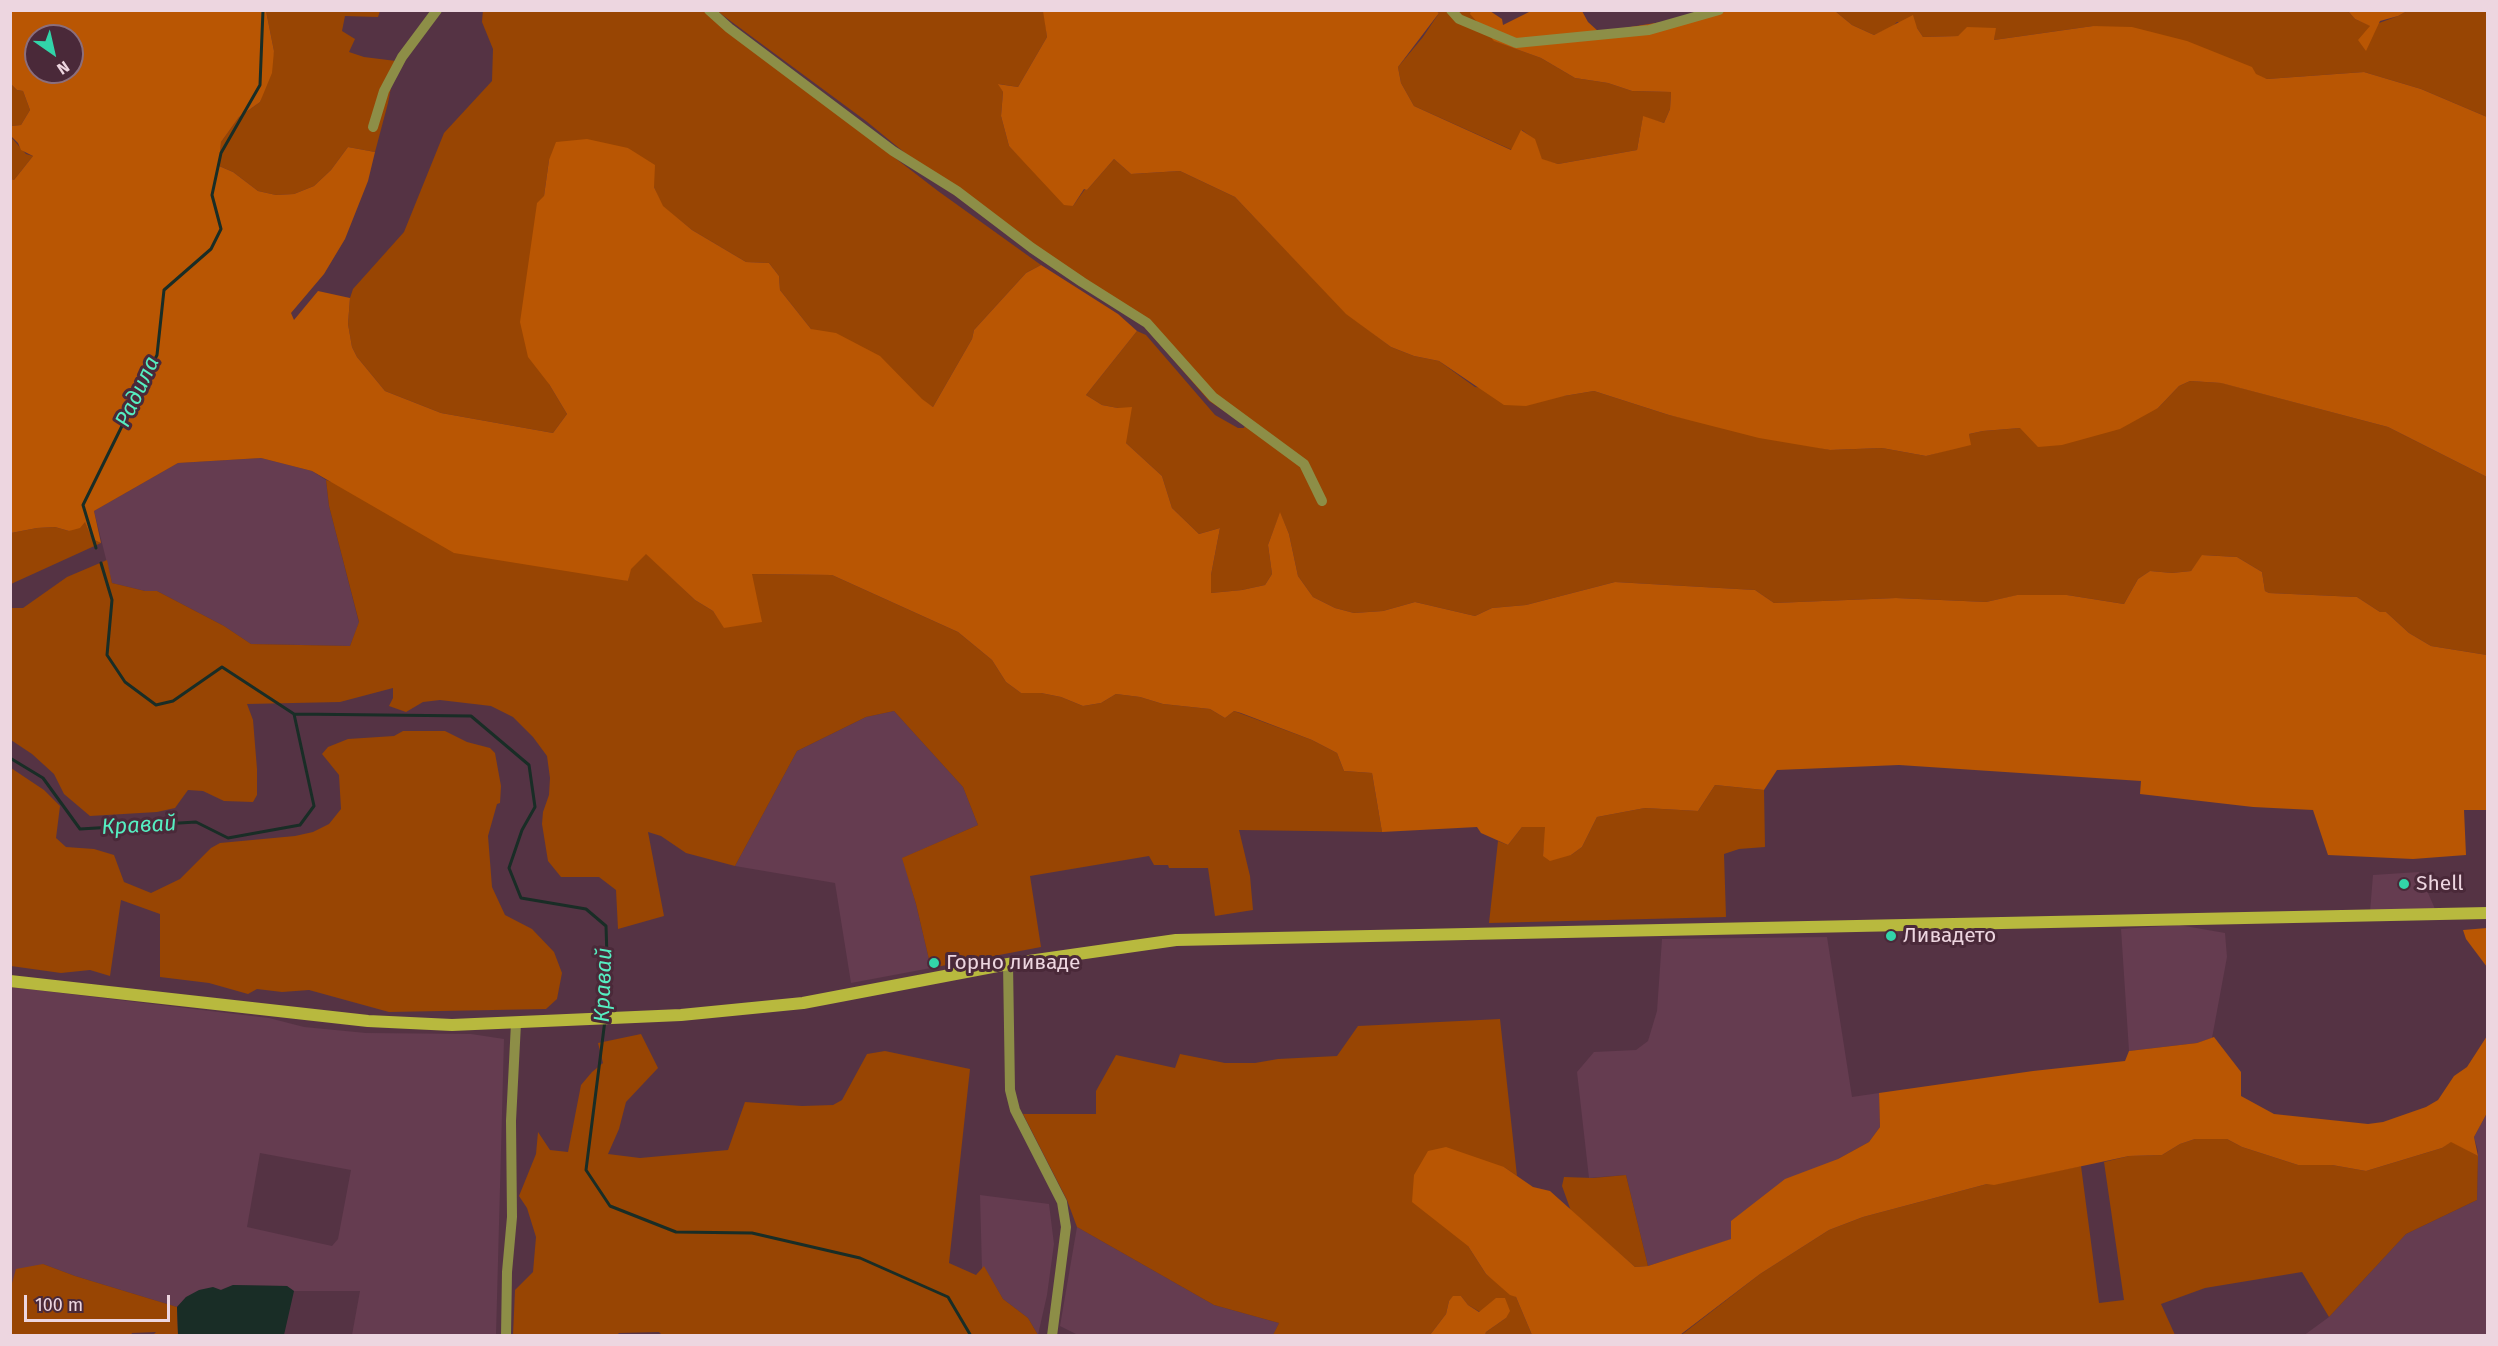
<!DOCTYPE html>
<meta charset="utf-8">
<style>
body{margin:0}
#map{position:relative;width:2498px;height:1346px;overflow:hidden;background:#534;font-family:"Fira Sans",sans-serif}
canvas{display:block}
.frame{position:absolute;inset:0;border:12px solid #edd6e0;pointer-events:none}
.north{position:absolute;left:24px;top:24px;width:60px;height:60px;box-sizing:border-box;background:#4a2939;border:2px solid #8b6e7c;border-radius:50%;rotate:146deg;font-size:16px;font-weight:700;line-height:24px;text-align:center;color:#edd6e0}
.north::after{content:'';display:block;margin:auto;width:21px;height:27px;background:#32d4a9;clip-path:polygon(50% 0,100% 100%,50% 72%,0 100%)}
.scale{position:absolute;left:24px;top:1295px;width:146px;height:27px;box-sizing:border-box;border:3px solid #edd6e0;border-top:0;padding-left:8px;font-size:18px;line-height:21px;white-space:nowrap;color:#edd6e0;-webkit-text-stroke:4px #4a2939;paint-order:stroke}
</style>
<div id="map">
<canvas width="2498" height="1346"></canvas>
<div class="frame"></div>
<div class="north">N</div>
<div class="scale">100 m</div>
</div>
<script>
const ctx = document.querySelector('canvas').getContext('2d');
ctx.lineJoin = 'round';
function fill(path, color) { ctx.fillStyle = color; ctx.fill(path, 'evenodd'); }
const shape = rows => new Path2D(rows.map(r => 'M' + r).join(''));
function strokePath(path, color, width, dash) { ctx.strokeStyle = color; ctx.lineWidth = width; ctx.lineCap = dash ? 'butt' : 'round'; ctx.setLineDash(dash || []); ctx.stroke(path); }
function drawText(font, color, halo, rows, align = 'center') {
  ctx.font = font + ' "Fira Sans",sans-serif'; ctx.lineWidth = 6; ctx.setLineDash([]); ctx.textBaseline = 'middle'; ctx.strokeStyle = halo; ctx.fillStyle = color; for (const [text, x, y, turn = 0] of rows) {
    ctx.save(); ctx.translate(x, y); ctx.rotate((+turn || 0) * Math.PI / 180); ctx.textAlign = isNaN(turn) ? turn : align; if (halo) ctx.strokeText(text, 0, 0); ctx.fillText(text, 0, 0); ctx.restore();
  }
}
fill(shape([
 [261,458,312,471,326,480,329,506,359,623,350,646,251,644,224,626,157,591,145,591,112,583,94,511,178,463],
 [894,711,963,787,978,825,903,858,916,904,931,968,851,983,835,883,735,866,797,751,866,717],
 [2419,872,2435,909,2370,912,2373,875],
 [2179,925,2225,933,2227,957,2212,1038,2197,1043,2129,1051,2121,929],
 [1827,937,1852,1097,1879,1093,1880,1127,1869,1142,1838,1159,1732,1239,1648,1266,1626,1175,1589,1178,1577,1072,1594,1052,1636,1050,1648,1041,1657,1011,1662,939],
 [11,987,269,1018,304,1027,366,1033,471,1034,504,1039,496,1335,352,1335,360,1291,294,1291,287,1286,233,1285,220,1290,186,1297,177,1307,75,1276,43,1264,11,1289],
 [260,1153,351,1170,338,1239,332,1246,247,1227],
 [2487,1113,2487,1335,2303,1336,2329,1317,2406,1234,2477,1200,2478,1151,2474,1137],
 [980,1195,1049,1204,1054,1244,1047,1295,1038,1335,1028,1318,1003,1299,984,1267,982,1270],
 [1077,1227,1214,1305,1279,1323,1273,1336,1080,1336,1060,1326]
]), '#653c50');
fill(shape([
 [483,10,704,11,938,191,1041,265,1026,273,974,330,972,339,933,407,811,329,780,290,779,276,769,263,746,262,692,230,662,206,654,187,628,148,549,160,544,196,549,384,567,414,553,433,441,413,385,391,357,357,352,347,348,324,350,298,353,289,404,232,444,133,492,81,493,49,482,22],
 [266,11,380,11,378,17,345,16,342,31,355,39,349,52,364,57,396,61,388,103,375,152,348,147,331,170,314,186,294,194,276,195,258,191,233,172,219,166,221,142,239,117,260,102,274,51],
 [717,11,1044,11,1047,37,1018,87,999,84,1003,92,1001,116,1009,146,1036,173,1073,206,1085,189,1087,190,1114,159,1131,174,1180,171,1235,197,1346,313,1391,347,1414,356,1439,361,1475,387,1564,396,1594,391,1669,415,1830,450,1882,448,1926,456,1970,444,1969,434,1983,431,2020,428,2158,408,2179,386,2190,381,2222,383,2388,427,2487,477,2487,655,2431,646,2409,633,2386,612,2380,612,2357,597,2269,593,2265,591,2262,572,2237,557,2203,555,2191,571,2172,573,2150,571,2138,579,2124,604,2067,595,2018,595,1986,602,1896,598,1774,603,1755,590,1615,582,1526,605,1492,608,1475,616,1415,602,1383,611,1354,613,1335,608,1313,597,1298,576,1289,534,1280,513,1268,545,1272,574,1265,585,1242,590,1211,593,1211,575,1220,528,1199,534,1172,508,1162,476,1126,443,1118,408,1102,405,1086,395,1137,331,1146,335,1215,415,1238,428,1244,428,1245,425,1209,401,1145,327,927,171,866,121],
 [1436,11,1471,11,1471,14,1495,41,1541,58,1575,78,1608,83,1632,91,1671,92,1670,109,1664,123,1643,117,1637,150,1558,164,1542,160,1534,139,1522,130,1512,150,1414,106,1401,83,1398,67,1423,37,1439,13],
 [1835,11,2348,11,2355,19,2371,26,2398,16,2407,11,2487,11,2487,117,2421,89,2364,72,2267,79,2093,26,1994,40,1995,29,1958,36,1923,37,1917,28,1897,22,1892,27,1874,35,1852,25],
 [11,84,17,90,23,91,30,110,21,125,11,126],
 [10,136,26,154,33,156,14,180,11,179],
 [326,480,628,581,630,569,646,553,695,600,713,611,725,628,752,574,832,575,958,632,992,660,1006,682,1021,693,1041,693,1061,697,1083,706,1101,703,1116,694,1140,697,1163,704,1210,709,1225,718,1234,711,1312,740,1337,753,1344,771,1372,773,1382,832,1239,830,1250,876,1253,910,1215,916,1208,868,1169,868,1168,865,1154,865,1149,856,1030,876,1041,947,931,968,916,904,902,858,978,825,963,787,894,711,866,717,797,751,735,866,686,853,661,836,648,832,664,916,618,929,616,890,599,877,561,877,548,861,542,824,543,812,549,795,550,778,547,756,533,737,513,717,491,706,440,700,423,702,406,712,389,706,393,698,393,688,340,702,247,704,253,720,257,769,257,795,253,802,224,801,203,791,188,790,175,808,157,812,90,816,64,794,54,774,32,754,11,740,11,608,23,608,67,577,107,560,112,583,145,591,157,591,224,626,251,644,350,646,359,622,329,506],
 [85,521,92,539,101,543,11,584,11,533,37,528,55,527,69,531],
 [403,731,445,731,467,742,490,748,495,753,501,786,500,803,497,804,488,836,492,887,505,915,532,929,554,952,562,973,557,999,546,1009,389,1012,309,990,282,992,257,989,248,994,209,983,160,977,160,914,121,900,110,976,90,970,61,973,11,966,11,768,44,790,60,806,56,838,66,847,94,849,114,855,124,882,151,893,180,879,211,848,220,843,295,836,313,832,329,824,341,809,339,775,322,754,328,747,348,739,394,736],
 [1715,785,1764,790,1765,847,1739,849,1724,854,1726,917,1489,923,1498,841,1508,845,1522,827,1546,827,1543,856,1571,855,1582,847,1597,817,1645,808,1698,811],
 [1500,1019,1517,1176,1504,1167,1468,1246,1486,1274,1516,1297,1532,1335,1485,1335,1486,1332,1506,1318,1480,1312,1468,1305,1461,1296,1454,1296,1449,1301,1446,1314,1430,1335,1273,1335,1279,1323,1214,1305,1077,1227,1067,1200,1023,1114,1096,1114,1096,1091,1116,1055,1175,1068,1180,1054,1225,1063,1255,1063,1278,1059,1337,1056,1358,1026],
 [641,1034,658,1068,626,1102,619,1129,608,1154,640,1158,728,1150,745,1102,802,1106,833,1105,842,1100,867,1054,885,1051,970,1069,949,1263,976,1275,984,1266,1003,1299,1028,1318,1038,1335,663,1336,659,1332,619,1333,616,1336,513,1335,515,1290,533,1272,536,1237,527,1208,519,1196,536,1154,538,1132,550,1150,568,1152,581,1085,592,1072,603,1063,598,1043],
 [2195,1139,2227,1139,2242,1147,2298,1165,2332,1165,2366,1171,2442,1148,2451,1141,2478,1156,2477,1200,2406,1234,2329,1317,2302,1272,2205,1288,2161,1304,2175,1335,1680,1336,1760,1274,1829,1230,1863,1217,1987,1184,1995,1184,2081,1166,2099,1303,2124,1300,2104,1162,2129,1156,2162,1155,2180,1144],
 [1626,1175,1648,1266,1635,1267,1571,1211,1562,1186,1564,1177,1593,1178],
 [43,1264,75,1276,177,1307,178,1335,153,1335,156,1332,132,1333,131,1335,11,1335,10,1290,16,1269]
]), '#984503');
fill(shape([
 [11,10,266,11,274,51,272,73,260,102,239,117,221,142,219,166,233,172,258,191,276,195,294,194,314,186,331,170,348,147,375,152,368,181,345,239,324,274,291,313,294,320,318,291,350,298,348,324,352,347,357,357,385,391,441,413,553,433,567,414,549,384,528,357,520,322,537,203,544,196,549,160,556,142,587,139,628,148,655,165,654,187,663,206,692,230,746,262,769,263,779,276,780,290,811,329,836,333,880,356,922,399,933,407,972,339,974,330,1026,273,1041,265,1118,314,1137,331,1086,395,1102,405,1118,408,1132,407,1126,443,1162,476,1172,508,1199,534,1220,528,1211,575,1211,593,1242,590,1265,585,1272,574,1268,545,1280,512,1289,534,1298,576,1313,597,1335,608,1354,613,1383,611,1415,602,1475,616,1492,608,1526,605,1615,582,1755,590,1774,603,1896,598,1986,602,2017,595,2067,595,2124,604,2138,579,2150,571,2172,573,2191,571,2202,555,2237,557,2262,572,2265,591,2269,593,2357,597,2380,612,2386,612,2409,633,2431,646,2487,655,2487,810,2464,810,2466,855,2413,859,2328,855,2313,810,2253,807,2140,794,2141,781,1899,765,1777,770,1764,790,1715,785,1698,811,1645,808,1597,817,1582,847,1571,855,1550,861,1543,856,1545,827,1522,827,1508,845,1481,833,1477,827,1382,832,1372,773,1344,771,1337,753,1312,740,1241,713,1234,711,1225,718,1210,709,1163,704,1140,697,1116,694,1101,703,1083,706,1061,697,1041,693,1021,693,1006,682,992,660,958,632,832,575,752,574,762,622,724,628,713,611,695,600,646,554,631,569,628,581,454,553,312,471,261,458,178,463,94,511,101,543,92,539,85,522,80,528,69,531,55,527,37,528,11,533,11,179,14,180,33,156,21,150,18,143,11,136,11,126,21,125,30,110,23,91,17,90,11,84],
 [36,36,72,36,72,72,36,72],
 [1737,10,1835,11,1852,25,1874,35,1913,15,1917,28,1923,37,1958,36,1967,27,1996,28,1994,40,2093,26,2132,27,2187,41,2252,67,2256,74,2267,79,2364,72,2421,89,2487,117,2487,477,2388,427,2221,383,2190,381,2179,386,2158,408,2120,429,2062,445,2038,447,2020,428,1983,431,1969,434,1971,445,1926,456,1882,448,1830,450,1759,438,1669,415,1594,391,1564,396,1526,406,1504,405,1439,361,1414,356,1391,347,1346,314,1235,197,1180,171,1131,174,1114,159,1087,190,1084,189,1073,206,1064,205,1009,146,1001,116,1003,92,998,84,1018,87,1047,37,1043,11,1436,11,1439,13,1398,67,1401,83,1414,106,1511,150,1521,130,1535,139,1542,159,1558,164,1637,150,1643,116,1664,123,1670,109,1671,92,1632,91,1608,83,1575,78,1541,58,1494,41,1470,14,1471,11,1490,11,1502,19,1503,25,1531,11,1582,11,1588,22,1599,32],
 [2348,11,2407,11,2398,16,2380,21,2366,51,2358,40,2370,26,2355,19],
 [2487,928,2488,928,2487,967,2466,939,2463,930],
 [2487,1036,2487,1113,2474,1137,2478,1156,2451,1142,2442,1148,2366,1171,2332,1165,2298,1165,2242,1147,2227,1139,2195,1139,2180,1144,2162,1155,2129,1156,1994,1185,1987,1184,1863,1217,1829,1230,1760,1274,1680,1335,1532,1335,1516,1297,1510,1295,1486,1274,1468,1246,1412,1202,1414,1175,1428,1151,1446,1147,1504,1167,1533,1187,1550,1191,1635,1267,1648,1266,1731,1239,1731,1221,1785,1179,1838,1159,1869,1142,1880,1127,1879,1093,2033,1071,2125,1061,2129,1051,2197,1043,2214,1037,2241,1072,2241,1096,2274,1114,2368,1124,2383,1122,2426,1107,2438,1100,2454,1076,2467,1067],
 [1453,1296,1461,1296,1468,1305,1479,1312,1496,1298,1505,1298,1510,1311,1506,1318,1486,1332,1485,1335,1430,1335,1446,1314,1449,1301]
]), '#b95603');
fill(shape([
 [233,1285,287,1286,294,1291,284,1335,178,1335,177,1307,186,1297,199,1290,213,1287,221,1290]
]), '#192d26');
strokePath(shape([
 [96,548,83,505,157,355,164,290,211,249,221,229,212,195,221,153,260,85,263,10],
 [101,563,112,600,107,655,125,682,156,705,173,701,222,667,294,714],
 [10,758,43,778,80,829,196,822,228,838,300,825,314,806,294,714,471,716,529,765,535,807,522,830,509,868,521,898,586,909,606,926,608,988,605,1014],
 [605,1020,586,1170,610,1206,676,1232,752,1233,860,1258,948,1297,971,1336]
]), '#192d26', 3);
strokePath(shape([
 [709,10,729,28,893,151,957,191,1032,248,1082,282,1147,323,1213,397,1304,464,1322,501],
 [1451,10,1459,19,1516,43,1649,30,1719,10],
 [373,127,384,91,402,57,437,10],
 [1008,964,1010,1090,1015,1110,1062,1202,1066,1227,1052,1336],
 [506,1336,507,1272,512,1217,511,1121,516,1023]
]), '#8d8e47', 10);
strokePath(shape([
 [10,981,368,1021,452,1025,681,1015,803,1003,1008,964,1176,940,2488,913]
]), '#b8b93e', 12);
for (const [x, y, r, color] of [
 [2404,884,6,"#32d4a9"],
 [1891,936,6,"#32d4a9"],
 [934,963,6,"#32d4a9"]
]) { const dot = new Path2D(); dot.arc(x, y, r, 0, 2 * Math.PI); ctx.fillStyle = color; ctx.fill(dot); strokePath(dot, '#4a2939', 2); }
drawText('21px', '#edd6e0', '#4a2939', [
 ["Shell",2416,884],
 ["Ливадето",1903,936],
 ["Горно ливаде",946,963]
], 'left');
drawText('italic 22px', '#56eec1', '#4a2939', [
 ["Радила",138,392,-65],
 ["Кравай",139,826,-3],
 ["Кравай",604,985,-88]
]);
</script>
